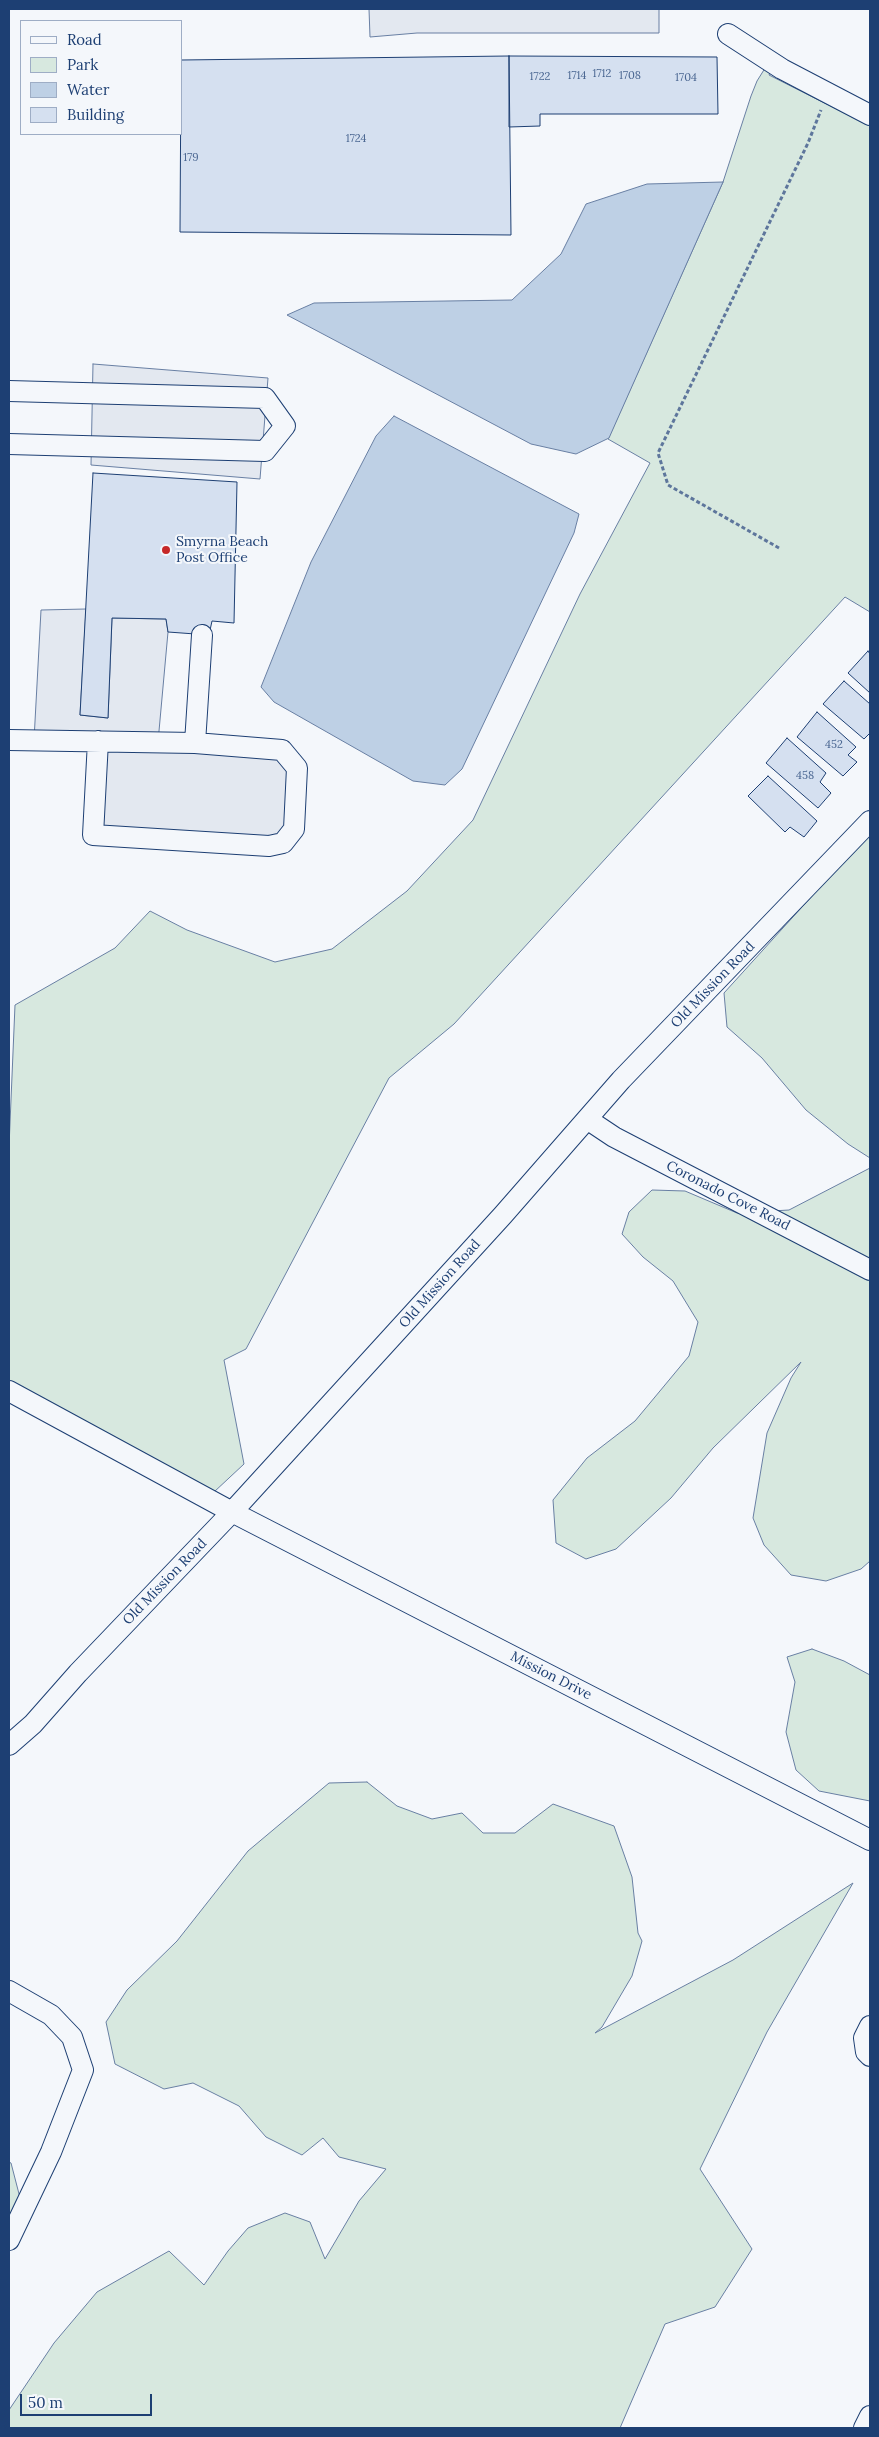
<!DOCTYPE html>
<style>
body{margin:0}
#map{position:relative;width:879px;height:2437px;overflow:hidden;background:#f4f7fb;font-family:Lora,serif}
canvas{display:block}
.frame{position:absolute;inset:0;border:10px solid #1d3f73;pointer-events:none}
.legend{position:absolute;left:20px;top:20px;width:162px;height:115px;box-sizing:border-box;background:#f4f7fb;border:1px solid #9eadc5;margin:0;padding:6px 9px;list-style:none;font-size:15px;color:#1d3f73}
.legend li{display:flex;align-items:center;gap:10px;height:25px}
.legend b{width:25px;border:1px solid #9eadc5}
.scale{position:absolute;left:20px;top:2394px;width:132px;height:22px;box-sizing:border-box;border:2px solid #1d3f73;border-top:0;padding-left:6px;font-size:15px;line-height:18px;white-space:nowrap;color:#1d3f73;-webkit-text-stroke:4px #f4f7fb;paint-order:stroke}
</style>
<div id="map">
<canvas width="879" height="2437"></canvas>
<div class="frame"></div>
<ul class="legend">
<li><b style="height:6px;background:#f4f7fb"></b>Road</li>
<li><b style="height:14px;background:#d7e8df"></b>Park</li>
<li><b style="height:14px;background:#bed0e5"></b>Water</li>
<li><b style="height:14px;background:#d5e0f0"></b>Building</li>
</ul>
<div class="scale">50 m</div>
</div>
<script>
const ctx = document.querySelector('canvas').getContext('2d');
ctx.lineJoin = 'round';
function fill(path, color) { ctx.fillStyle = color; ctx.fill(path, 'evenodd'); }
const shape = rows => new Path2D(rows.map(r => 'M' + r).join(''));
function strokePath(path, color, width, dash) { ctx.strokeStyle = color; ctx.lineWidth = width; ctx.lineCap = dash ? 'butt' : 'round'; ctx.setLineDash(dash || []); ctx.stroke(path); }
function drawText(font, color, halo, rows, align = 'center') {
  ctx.font = font + ' Lora,serif'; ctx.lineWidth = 4; ctx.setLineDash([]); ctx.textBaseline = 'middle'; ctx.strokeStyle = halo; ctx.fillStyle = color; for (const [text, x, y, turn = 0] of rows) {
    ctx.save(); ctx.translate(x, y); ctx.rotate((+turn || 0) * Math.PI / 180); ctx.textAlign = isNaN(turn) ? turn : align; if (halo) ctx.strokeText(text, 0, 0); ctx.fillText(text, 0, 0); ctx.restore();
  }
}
const green = shape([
 [767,65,772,68,769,75,870,126,870,612,845,597,454,1024,389,1078,246,1349,224,1360,244,1464,214,1492,9,1394,9,1147,15,1005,115,948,150,911,187,930,275,962,332,949,407,891,473,820,580,594,650,463,608,439,723,182,751,96,757,81,767,65],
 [870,832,870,1158,848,1144,806,1110,762,1058,727,1027,724,993,870,832],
 [870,1168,870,1561,861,1569,826,1581,791,1575,764,1545,753,1518,767,1433,791,1378,801,1362,713,1448,671,1498,616,1549,586,1559,556,1543,553,1500,587,1458,635,1421,689,1356,698,1322,673,1281,643,1257,622,1234,629,1212,652,1190,685,1191,737,1213,789,1210,870,1168],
 [812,1649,844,1661,870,1675,870,1801,819,1791,796,1770,786,1732,795,1682,787,1657,812,1649],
 [367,1782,397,1806,432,1819,462,1813,483,1833,515,1833,553,1804,614,1826,632,1877,638,1933,642,1941,632,1976,602,2027,595,2033,733,1960,853,1883,767,2032,700,2169,752,2249,715,2307,665,2324,620,2428,9,2428,9,2410,54,2343,97,2292,169,2251,204,2285,228,2251,248,2228,285,2213,310,2222,325,2259,359,2201,386,2169,339,2157,323,2138,302,2155,266,2137,239,2106,193,2083,164,2089,115,2064,106,2022,127,1990,177,1941,248,1851,329,1783,367,1782],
 [9,2162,11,2163,25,2217,9,2239,9,2162]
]);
fill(green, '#d7e8df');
strokePath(green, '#687fa3', 1);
const parking = shape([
 [369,9,659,9,659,33,417,33,370,37,369,9],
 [93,364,268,378,260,479,91,465,93,364],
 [86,609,80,715,108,718,112,618,166,619,168,632,158,742,282,750,297,768,283,843,93,835,98,742,34,740,41,610,86,609]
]);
fill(parking, '#e3e8f0');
strokePath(parking, '#687fa3', 1);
const water = shape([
 [723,182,609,438,576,454,531,444,287,315,314,303,512,300,561,254,586,204,647,184,723,182],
 [394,416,579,514,574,533,462,769,445,785,413,781,274,702,261,687,311,562,376,436,394,416]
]);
fill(water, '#bed0e5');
strokePath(water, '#687fa3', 1);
const building = shape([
 [509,56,511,235,180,232,181,60,509,56],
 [509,56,717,57,718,114,540,114,540,126,509,127,509,56],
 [93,473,237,482,234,623,212,621,209,635,168,632,166,619,112,618,108,718,80,715,93,473],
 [868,651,870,654,870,693,848,673,868,651],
 [844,681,870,704,870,733,864,739,823,704,844,681],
 [817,712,856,747,848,755,857,762,843,776,797,737,817,712],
 [787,738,826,773,820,782,831,793,818,808,766,763,787,738],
 [768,776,817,821,804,837,790,827,785,832,748,796,768,776]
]);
fill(building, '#d5e0f0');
strokePath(building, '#1d3f73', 1);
const minor = shape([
 [728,34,782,69,870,115],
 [9,391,265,398,285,426,265,451,9,444],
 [9,740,195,743,202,635],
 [98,741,93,835,269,846,283,843,294,829,297,768,282,750,195,743],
 [587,1119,614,1137,870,1270],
 [9,1391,232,1512,870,1840],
 [9,1745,33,1724,78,1673,232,1512,503,1215,621,1080,870,821],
 [9,1991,51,2015,72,2037,83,2070,51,2152,9,2240],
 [870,2026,864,2038,866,2052,870,2056],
 [864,2428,870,2416]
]);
strokePath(minor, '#1d3f73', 22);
strokePath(shape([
 [779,548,668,485,658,453,808,143,821,110]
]), '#5e769c', 3, [4, 2.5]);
strokePath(minor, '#f4f7fb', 20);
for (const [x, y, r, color] of [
 [166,550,5,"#c62828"]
]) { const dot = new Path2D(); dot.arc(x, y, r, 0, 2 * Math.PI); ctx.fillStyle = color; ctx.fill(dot); strokePath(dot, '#f4f7fb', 2); }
drawText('11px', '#4b6792', null, [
 ["1712",602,74],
 ["1714",577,76],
 ["1708",630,76],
 ["1722",540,77],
 ["1704",686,78],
 ["1724",356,139],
 ["179",191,158],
 ["452",834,745],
 ["458",805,776]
]);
drawText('14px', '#1d3f73', '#f4f7fb', [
 ["Smyrna Beach",176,542],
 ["Post Office",176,558]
], 'left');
drawText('14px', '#1d3f73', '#f4f7fb', [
 ["Old Mission Road",713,985,-46],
 ["Coronado Cove Road",728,1196,27],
 ["Old Mission Road",440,1284,-48],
 ["Old Mission Road",165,1582,-46],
 ["Mission Drive",551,1676,27]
]);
</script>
